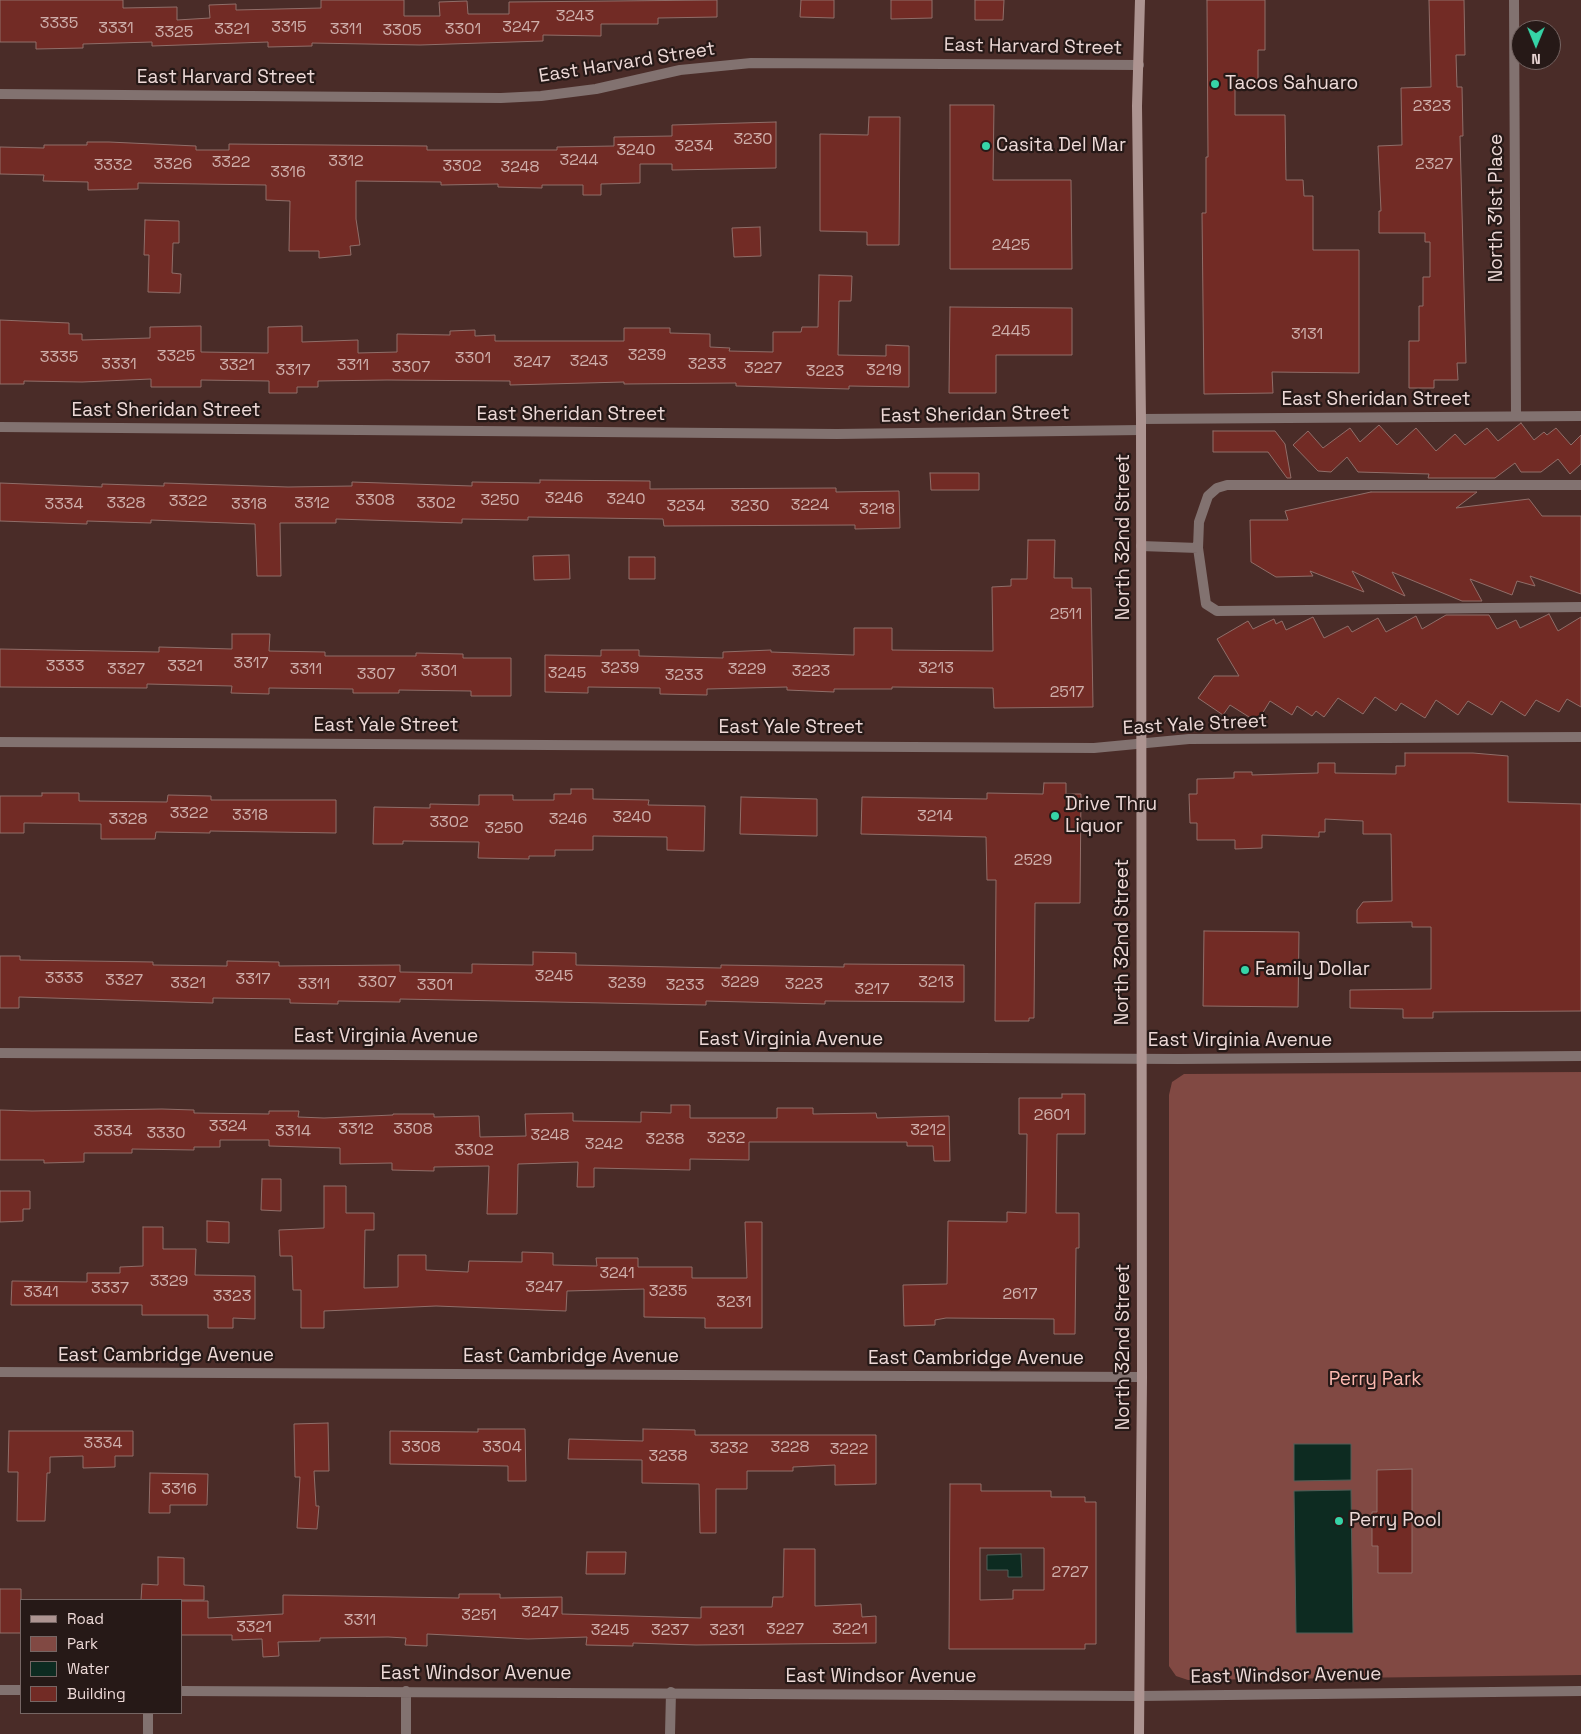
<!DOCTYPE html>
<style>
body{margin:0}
#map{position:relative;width:1581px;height:1734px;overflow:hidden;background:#4a2c28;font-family:"Space Grotesk",sans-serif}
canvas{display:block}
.legend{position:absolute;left:20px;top:1599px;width:162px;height:115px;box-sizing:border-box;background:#261917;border:1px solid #766664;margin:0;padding:6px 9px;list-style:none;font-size:15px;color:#edd9d7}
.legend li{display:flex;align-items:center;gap:10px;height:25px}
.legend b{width:25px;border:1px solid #766664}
.north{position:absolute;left:1511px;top:20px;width:50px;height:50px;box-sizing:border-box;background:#261917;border:1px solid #766664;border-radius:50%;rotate:180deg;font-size:14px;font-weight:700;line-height:20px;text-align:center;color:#edd9d7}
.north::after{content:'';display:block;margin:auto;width:18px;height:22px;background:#36d4a7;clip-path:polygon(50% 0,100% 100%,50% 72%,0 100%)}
</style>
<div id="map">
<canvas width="1581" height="1734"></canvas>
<ul class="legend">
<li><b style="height:6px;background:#ad9491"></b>Road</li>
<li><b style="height:14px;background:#814943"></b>Park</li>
<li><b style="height:14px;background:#0d2b21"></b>Water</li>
<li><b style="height:14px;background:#722b25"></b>Building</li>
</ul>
<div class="north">N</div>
</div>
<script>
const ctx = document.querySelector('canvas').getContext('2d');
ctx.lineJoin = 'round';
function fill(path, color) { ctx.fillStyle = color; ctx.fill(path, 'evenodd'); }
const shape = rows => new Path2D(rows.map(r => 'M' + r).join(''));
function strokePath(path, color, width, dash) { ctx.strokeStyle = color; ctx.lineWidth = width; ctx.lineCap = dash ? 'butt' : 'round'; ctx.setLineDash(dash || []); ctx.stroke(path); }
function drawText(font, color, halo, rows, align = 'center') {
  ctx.font = font + ' "Space Grotesk",sans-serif'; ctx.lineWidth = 4.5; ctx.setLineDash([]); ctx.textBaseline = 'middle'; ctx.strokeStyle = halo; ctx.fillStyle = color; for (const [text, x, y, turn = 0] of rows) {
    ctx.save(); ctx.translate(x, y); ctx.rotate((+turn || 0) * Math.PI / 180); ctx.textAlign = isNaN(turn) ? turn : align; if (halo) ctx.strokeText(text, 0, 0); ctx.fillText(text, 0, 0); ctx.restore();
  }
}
fill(shape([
 [1581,1072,1581,1675,1188,1680,1176,1676,1169,1666,1169,1095,1172,1082,1184,1074]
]), '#814943');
const water = shape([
 [1294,1444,1351,1444,1351,1480,1294,1481,1294,1444],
 [1351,1490,1353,1633,1296,1633,1294,1491,1351,1490],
 [1021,1554,1022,1577,1008,1577,1008,1570,987,1570,987,1555,1021,1554]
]);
fill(water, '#0d2b21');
strokePath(water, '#505f58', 1);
const building = shape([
 [0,0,123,0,123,8,177,7,177,20,210,18,209,5,236,4,236,10,321,8,321,0,404,0,404,16,440,16,439,2,467,1,468,14,509,14,509,2,717,0,717,17,658,18,658,24,601,24,601,36,543,35,543,41,420,45,312,43,312,46,268,47,268,42,152,46,152,42,83,44,83,48,36,49,36,42,0,42,0,0],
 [801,0,834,0,834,18,800,17,801,0],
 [891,0,932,0,932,18,891,19,891,0],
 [975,0,1004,0,1003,20,975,20,975,0],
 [1207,0,1265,0,1265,50,1258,50,1258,84,1235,84,1235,115,1285,115,1286,180,1303,180,1304,196,1313,196,1313,250,1359,250,1359,373,1272,372,1273,393,1204,394,1202,213,1206,213,1206,157,1208,157,1207,0],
 [1429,0,1464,0,1465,55,1456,55,1457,87,1462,87,1463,136,1460,136,1466,363,1457,363,1458,380,1434,380,1434,388,1409,388,1409,341,1419,341,1419,306,1423,306,1423,277,1430,277,1430,242,1425,242,1425,233,1379,233,1379,211,1381,211,1378,146,1402,145,1401,88,1431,87,1429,0],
 [950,105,994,105,993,180,1071,180,1072,269,950,269,950,105],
 [869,117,900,117,899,245,867,245,867,232,820,231,820,134,868,135,869,117],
 [776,122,776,168,672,170,672,164,640,164,640,183,601,184,601,195,583,195,583,185,542,185,542,188,498,187,498,184,441,185,441,182,356,181,356,219,360,245,350,246,351,255,319,258,319,251,289,251,290,201,266,200,266,185,138,183,138,189,88,190,88,182,43,181,44,175,0,174,0,147,44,148,44,145,87,145,87,142,109,142,196,146,196,150,229,150,229,144,427,146,427,150,557,150,557,147,614,146,614,137,672,136,672,125,776,122],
 [145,220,179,221,179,243,173,243,172,273,181,274,180,293,148,292,149,255,144,255,145,220],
 [760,227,761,256,734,257,732,228,760,227],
 [819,275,852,276,851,301,839,301,838,355,886,356,886,345,909,346,909,387,849,386,849,389,736,386,736,383,624,384,624,382,510,385,510,381,387,380,318,381,318,387,297,387,297,393,269,393,269,381,201,380,201,387,151,387,151,379,82,382,24,381,24,384,0,384,0,320,69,323,69,334,82,334,82,340,150,338,150,327,201,326,201,352,268,353,268,327,302,326,302,342,358,340,358,353,397,352,397,334,450,335,450,331,475,330,475,336,495,335,495,341,624,341,624,328,670,328,670,333,710,334,710,347,730,348,729,351,773,352,773,332,801,332,802,327,818,327,819,275],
 [950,307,1072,308,1072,355,996,355,996,393,949,393,950,307],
 [1521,423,1534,440,1544,432,1547,435,1556,428,1571,445,1581,435,1581,464,1570,474,1558,459,1541,472,1521,472,1515,463,1495,478,1428,478,1429,474,1358,472,1347,457,1331,472,1318,471,1293,445,1308,431,1323,448,1350,428,1360,442,1379,425,1397,445,1416,428,1436,451,1455,434,1465,445,1487,428,1498,441,1521,423],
 [1213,431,1275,431,1285,444,1291,478,1287,478,1268,452,1213,452,1213,431],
 [930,473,979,473,979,490,931,490,930,473],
 [540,480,650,481,650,489,836,488,836,492,899,491,900,528,855,529,855,525,664,526,663,519,528,517,528,520,462,519,462,523,336,519,336,523,280,523,281,576,257,576,255,524,151,520,151,523,87,521,87,524,0,521,0,483,102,487,102,484,164,486,164,483,288,487,352,486,352,482,472,486,472,482,540,483,540,480],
 [1371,492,1477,492,1456,508,1529,499,1542,516,1581,516,1581,594,1530,576,1535,586,1517,581,1512,595,1470,579,1482,601,1462,601,1392,572,1405,596,1352,571,1364,592,1310,571,1313,576,1276,577,1251,562,1250,520,1288,520,1285,511,1371,492],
 [1028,540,1055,540,1054,578,1072,578,1072,588,1091,588,1093,707,994,708,993,688,892,687,892,689,834,689,834,692,787,690,787,687,707,689,707,695,660,694,660,688,588,687,588,693,545,692,545,655,601,656,601,650,639,650,639,656,723,658,723,652,771,650,771,652,854,655,854,628,892,628,892,650,993,651,992,587,1011,586,1011,579,1027,579,1028,540],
 [569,555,570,579,534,580,533,556,569,555],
 [629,557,655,557,655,579,629,579,629,557],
 [1549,614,1558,631,1581,617,1581,707,1567,699,1559,712,1536,700,1525,716,1501,701,1492,715,1468,701,1458,715,1436,700,1425,718,1401,703,1396,711,1375,697,1363,714,1338,698,1324,717,1316,711,1312,716,1297,706,1292,715,1270,701,1257,722,1230,705,1223,715,1198,698,1214,676,1239,676,1217,639,1248,621,1253,629,1274,619,1276,624,1282,621,1286,630,1313,617,1324,638,1348,626,1352,632,1378,618,1386,632,1416,616,1422,629,1446,615,1489,615,1497,629,1516,620,1520,628,1549,614],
 [232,634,270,634,269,651,325,652,325,656,416,656,416,653,463,654,463,658,511,658,511,696,471,696,471,691,399,690,399,693,353,693,353,689,269,688,269,694,231,693,232,686,147,684,147,688,0,687,0,649,159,652,159,647,232,649,232,634],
 [1405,753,1473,753,1508,756,1508,802,1581,804,1581,1011,1433,1012,1433,1018,1403,1018,1403,1009,1350,1008,1350,990,1431,989,1431,927,1412,927,1412,922,1357,923,1357,910,1363,902,1392,901,1391,834,1363,834,1363,821,1325,819,1325,832,1319,832,1319,837,1262,835,1262,848,1235,849,1235,840,1197,840,1197,823,1190,823,1189,794,1197,794,1197,779,1234,778,1234,772,1252,772,1252,775,1318,773,1318,763,1335,763,1335,773,1396,774,1396,766,1405,766,1405,753],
 [1044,783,1066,783,1066,794,1081,794,1080,903,1035,903,1034,1018,1029,1018,1029,1021,995,1021,996,880,987,880,986,837,861,834,862,797,987,799,987,793,1043,794,1044,783],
 [571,789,593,789,593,799,649,800,648,805,705,806,704,851,667,850,667,837,593,836,593,850,555,850,555,856,529,856,529,859,478,858,479,842,403,841,403,844,373,844,374,807,430,808,430,804,479,805,479,795,513,795,513,800,554,800,554,794,571,794,571,789],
 [42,793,79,793,79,801,167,802,168,795,211,796,211,800,336,800,336,833,210,831,210,833,156,832,155,839,101,839,101,824,24,823,24,833,0,833,0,796,42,796,42,793],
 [741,797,817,799,817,836,740,834,741,797],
 [1204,931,1299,932,1298,1007,1203,1006,1204,931],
 [533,952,576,953,576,965,721,968,721,965,844,967,844,964,964,965,964,1002,825,1001,825,1004,706,1001,706,1005,400,999,400,1002,338,1001,338,1004,290,1003,290,999,213,998,213,1003,19,997,19,1008,0,1008,0,956,20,956,20,960,153,962,153,965,227,966,227,961,279,962,279,966,400,965,400,972,472,973,472,964,533,965,533,952],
 [1062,1094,1085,1094,1085,1134,1057,1134,1056,1213,1079,1213,1079,1248,1076,1248,1075,1334,1054,1334,1054,1319,946,1318,935,1320,935,1325,904,1326,903,1285,947,1284,948,1221,1007,1222,1007,1212,1026,1213,1027,1134,1019,1134,1019,1098,1062,1098,1062,1094],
 [671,1105,690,1105,690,1118,777,1118,777,1108,813,1108,813,1114,876,1113,877,1118,949,1116,950,1161,934,1161,933,1146,907,1146,907,1142,749,1142,749,1160,690,1159,690,1170,594,1168,594,1187,577,1187,578,1162,518,1164,517,1214,487,1214,489,1166,434,1167,434,1171,392,1170,392,1163,340,1164,340,1148,269,1146,269,1140,220,1140,220,1147,194,1147,194,1150,132,1149,132,1153,84,1153,84,1162,44,1163,44,1160,0,1160,0,1110,32,1111,162,1109,194,1110,194,1113,269,1114,269,1111,299,1111,298,1117,324,1118,393,1115,393,1114,434,1114,434,1117,479,1116,480,1137,526,1136,525,1114,573,1113,573,1121,641,1122,641,1112,671,1113,671,1105],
 [262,1179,281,1179,281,1211,261,1210,262,1179],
 [324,1186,346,1186,346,1213,374,1213,374,1230,365,1230,364,1288,398,1287,398,1255,426,1255,426,1270,468,1272,469,1261,522,1262,522,1252,553,1253,553,1265,597,1266,596,1258,638,1258,638,1267,692,1267,692,1278,747,1278,745,1222,762,1222,762,1328,705,1328,705,1318,644,1317,644,1289,567,1291,566,1311,436,1306,324,1311,324,1328,301,1328,301,1290,293,1290,292,1256,280,1256,279,1230,324,1228,324,1186],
 [0,1191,30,1191,30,1209,23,1209,23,1221,0,1222,0,1191],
 [207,1221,229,1222,229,1243,207,1242,207,1221],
 [143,1227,163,1227,163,1249,196,1249,195,1275,255,1276,255,1319,233,1318,233,1328,208,1328,208,1315,142,1315,142,1305,11,1305,12,1281,87,1282,87,1273,120,1273,120,1267,143,1266,143,1227],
 [328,1423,329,1471,314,1471,316,1506,319,1506,317,1529,297,1528,300,1477,295,1477,294,1424,328,1423],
 [478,1429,525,1429,526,1481,508,1481,508,1466,390,1464,390,1431,478,1432,478,1429],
 [643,1429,695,1430,695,1435,876,1435,876,1484,835,1485,835,1465,793,1467,793,1471,747,1471,747,1489,716,1489,716,1533,700,1533,699,1484,642,1483,642,1460,568,1459,569,1439,643,1441,643,1429],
 [9,1431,133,1431,133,1456,115,1456,115,1467,83,1468,83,1456,50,1457,50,1473,47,1473,45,1521,17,1521,18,1472,8,1472,9,1431],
 [1412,1469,1412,1573,1378,1573,1378,1546,1372,1546,1372,1512,1377,1512,1377,1470,1412,1469],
 [150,1473,208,1474,207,1505,170,1505,170,1513,149,1513,150,1473],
 [950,1484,981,1484,981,1491,1051,1491,1051,1497,1085,1497,1085,1502,1096,1502,1096,1644,1085,1644,1085,1649,949,1649,950,1484],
 [980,1548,1044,1548,1044,1590,1013,1590,1013,1599,980,1600,980,1548],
 [784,1549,815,1549,815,1606,861,1604,862,1617,876,1616,876,1643,696,1645,633,1643,633,1646,586,1645,587,1637,528,1639,427,1634,427,1646,405,1645,406,1638,388,1637,320,1638,320,1641,278,1642,279,1656,263,1657,262,1639,232,1640,232,1635,181,1635,181,1601,208,1601,208,1618,283,1614,283,1595,459,1598,459,1594,500,1594,500,1598,562,1597,562,1614,701,1618,701,1607,772,1607,773,1597,783,1597,784,1549],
 [587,1552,626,1552,625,1574,586,1574,587,1552],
 [158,1557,184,1558,184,1585,204,1586,204,1600,141,1600,142,1584,158,1585,158,1557],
 [0,1589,21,1589,21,1633,0,1633,0,1589]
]);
fill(building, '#722b25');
strokePath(building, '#906e69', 1);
strokePath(shape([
 [1514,0,1516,416],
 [0,94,501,98,541,96,596,89,680,70,751,63,1139,65],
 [1141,419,1581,416],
 [0,427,837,434,1141,430],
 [1581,485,1227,485,1217,488,1208,496,1199,522,1198,548,1206,604,1217,611,1581,607],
 [1141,546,1198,548],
 [0,742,1094,748,1189,739,1581,737],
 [0,1053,1178,1059,1581,1056],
 [0,1372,1142,1377],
 [0,1690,21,1690],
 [181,1691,1139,1696,1581,1691],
 [148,1734,148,1713],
 [406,1734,406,1691],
 [670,1734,671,1692]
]), '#827270', 10);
strokePath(shape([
 [1139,1734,1142,1377,1141,419,1137,106,1140,0]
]), '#ad9491', 10);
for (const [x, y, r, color] of [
 [1215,84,5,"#36d4a7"],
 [986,146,5,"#36d4a7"],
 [1055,816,5,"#36d4a7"],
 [1245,970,5,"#36d4a7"],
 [1339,1521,5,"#36d4a7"]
]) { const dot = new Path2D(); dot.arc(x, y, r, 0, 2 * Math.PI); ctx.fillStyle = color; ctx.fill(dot); strokePath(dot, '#261917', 2); }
drawText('16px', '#ceaeaa', null, [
 ["3243",575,17],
 ["3335",59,24],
 ["3315",289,28],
 ["3247",521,28],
 ["3331",116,29],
 ["3321",232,30],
 ["3311",346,30],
 ["3301",463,30],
 ["3305",402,31],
 ["3325",174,33],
 ["2323",1432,107],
 ["3230",753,140],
 ["3234",694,147],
 ["3240",636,151],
 ["3244",579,161],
 ["3312",346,162],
 ["3322",231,163],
 ["3326",173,165],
 ["2327",1434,165],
 ["3332",113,166],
 ["3302",462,167],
 ["3248",520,168],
 ["3316",288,173],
 ["2425",1011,246],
 ["2445",1011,332],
 ["3131",1307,335],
 ["3239",647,356],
 ["3325",176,357],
 ["3335",59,358],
 ["3301",473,359],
 ["3243",589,362],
 ["3247",532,363],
 ["3331",119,365],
 ["3233",707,365],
 ["3321",237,366],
 ["3311",353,366],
 ["3307",411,368],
 ["3227",763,369],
 ["3317",293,371],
 ["3219",884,371],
 ["3223",825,372],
 ["3246",564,499],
 ["3240",626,500],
 ["3308",375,501],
 ["3250",500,501],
 ["3322",188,502],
 ["3328",126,504],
 ["3312",312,504],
 ["3302",436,504],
 ["3334",64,505],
 ["3318",249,505],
 ["3224",810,506],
 ["3234",686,507],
 ["3230",750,507],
 ["3218",877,510],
 ["2511",1066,615],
 ["3317",251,664],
 ["3333",65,667],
 ["3321",185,667],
 ["3239",620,669],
 ["3213",936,669],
 ["3327",126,670],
 ["3311",306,670],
 ["3229",747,670],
 ["3301",439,672],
 ["3223",811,672],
 ["3245",567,674],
 ["3307",376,675],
 ["3233",684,676],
 ["2517",1067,693],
 ["3322",189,814],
 ["3318",250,816],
 ["3214",935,817],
 ["3240",632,818],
 ["3328",128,820],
 ["3246",568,820],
 ["3302",449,823],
 ["3250",504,829],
 ["2529",1033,861],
 ["3245",554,977],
 ["3333",64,979],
 ["3317",253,980],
 ["3327",124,981],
 ["3307",377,983],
 ["3229",740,983],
 ["3213",936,983],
 ["3321",188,984],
 ["3239",627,984],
 ["3311",314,985],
 ["3223",804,985],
 ["3301",435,986],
 ["3233",685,986],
 ["3217",872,990],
 ["2601",1052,1116],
 ["3324",228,1127],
 ["3312",356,1130],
 ["3308",413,1130],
 ["3212",928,1131],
 ["3334",113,1132],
 ["3314",293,1132],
 ["3330",166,1134],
 ["3248",550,1136],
 ["3232",726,1139],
 ["3238",665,1140],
 ["3242",604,1145],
 ["3302",474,1151],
 ["3241",617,1274],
 ["3329",169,1282],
 ["3247",544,1288],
 ["3337",110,1289],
 ["3235",668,1292],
 ["3341",41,1293],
 ["2617",1020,1295],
 ["3323",232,1297],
 ["3231",734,1303],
 ["3334",103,1444],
 ["3308",421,1448],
 ["3304",502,1448],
 ["3228",790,1448],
 ["3232",729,1449],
 ["3222",849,1450],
 ["3238",668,1457],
 ["3316",179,1490],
 ["2727",1070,1573],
 ["3247",540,1613],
 ["3251",479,1616],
 ["3311",360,1621],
 ["3321",254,1628],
 ["3227",785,1630],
 ["3221",850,1630],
 ["3245",610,1631],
 ["3237",670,1631],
 ["3231",727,1631]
]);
drawText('19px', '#edd9d7', '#261917', [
 ["East Harvard Street",1033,47,1],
 ["East Harvard Street",627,63,-9],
 ["East Harvard Street",226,78],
 ["North 31st Place",1497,208,-90],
 ["East Sheridan Street",1376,400],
 ["East Sheridan Street",166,411],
 ["East Sheridan Street",571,415],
 ["East Sheridan Street",975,415,-1],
 ["North 32nd Street",1124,537,-90],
 ["East Yale Street",1195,725,-3],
 ["East Yale Street",386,726],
 ["East Yale Street",791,728],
 ["North 32nd Street",1123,942,-90],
 ["East Virginia Avenue",386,1037],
 ["East Virginia Avenue",791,1040],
 ["East Virginia Avenue",1240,1041],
 ["North 32nd Street",1124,1347,-90],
 ["East Cambridge Avenue",166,1356],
 ["East Cambridge Avenue",571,1357],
 ["East Cambridge Avenue",976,1359],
 ["East Windsor Avenue",476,1674],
 ["East Windsor Avenue",1286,1676,-1],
 ["East Windsor Avenue",881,1677]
]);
drawText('19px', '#edd9d7', '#261917', [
 ["Tacos Sahuaro",1225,84],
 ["Casita Del Mar",996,146],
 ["Drive Thru",1065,805],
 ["Liquor",1065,827],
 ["Family Dollar",1255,970],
 ["Perry Pool",1349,1521]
], 'left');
drawText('19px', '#fdbab1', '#261917', [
 ["Perry Park",1375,1380]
]);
</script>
